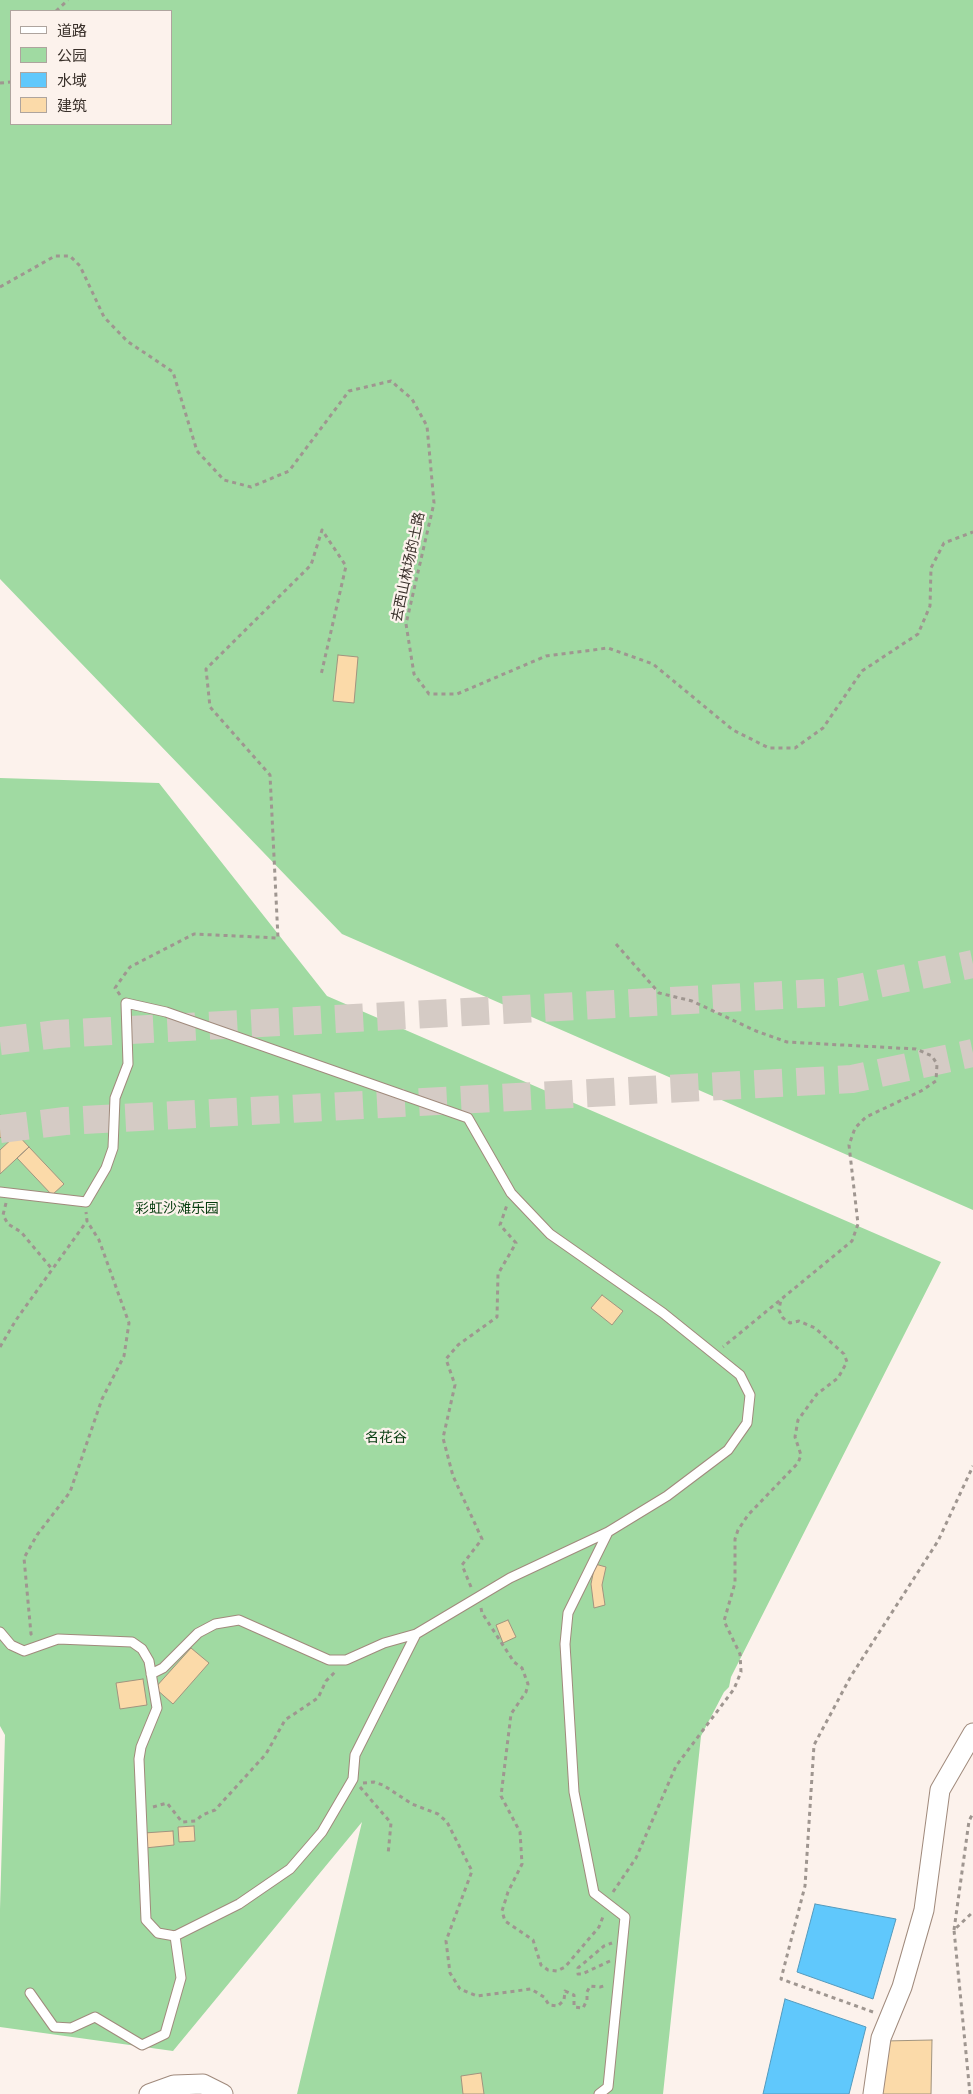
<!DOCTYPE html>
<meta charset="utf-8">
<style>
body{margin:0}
#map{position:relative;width:973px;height:2094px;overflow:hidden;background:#fcf2ec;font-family:"DejaVu Sans","Noto Sans SC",sans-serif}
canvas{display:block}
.legend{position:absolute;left:10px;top:10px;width:162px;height:115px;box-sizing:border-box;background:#fcf2ec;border:1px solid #aea49e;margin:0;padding:6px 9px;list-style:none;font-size:15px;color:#39302a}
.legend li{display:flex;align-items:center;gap:10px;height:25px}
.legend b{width:25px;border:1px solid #aea49e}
</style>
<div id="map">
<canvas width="973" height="2094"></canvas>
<ul class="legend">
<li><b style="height:6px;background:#fff"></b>道路</li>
<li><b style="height:14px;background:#a0daa2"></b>公园</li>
<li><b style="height:14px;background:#60c8fc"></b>水域</li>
<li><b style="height:14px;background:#fbdaa9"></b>建筑</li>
</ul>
</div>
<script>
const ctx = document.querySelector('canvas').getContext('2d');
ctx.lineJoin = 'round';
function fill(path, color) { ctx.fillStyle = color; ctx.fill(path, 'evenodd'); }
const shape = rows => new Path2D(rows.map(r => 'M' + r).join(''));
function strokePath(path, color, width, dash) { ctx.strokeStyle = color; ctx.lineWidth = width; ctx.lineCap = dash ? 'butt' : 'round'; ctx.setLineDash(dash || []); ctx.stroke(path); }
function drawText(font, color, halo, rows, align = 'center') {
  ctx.font = font + ' "DejaVu Sans","Noto Sans SC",sans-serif'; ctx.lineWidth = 4.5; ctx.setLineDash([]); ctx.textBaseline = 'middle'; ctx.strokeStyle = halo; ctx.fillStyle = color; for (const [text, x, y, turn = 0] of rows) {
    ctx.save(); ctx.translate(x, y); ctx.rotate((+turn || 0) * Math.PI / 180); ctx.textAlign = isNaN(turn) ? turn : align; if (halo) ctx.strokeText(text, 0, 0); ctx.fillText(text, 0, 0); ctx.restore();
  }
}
fill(shape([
 [0,0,973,0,973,1210,342,934,0,579],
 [11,11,171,11,171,124,11,124],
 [0,778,159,783,327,996,941,1262,731,1677,729,1687,724,1692,701,1736,663,2094,297,2094,362,1822,173,2051,0,2027,0,1909,5,1735,0,1726]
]), '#a0daa2');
const water = shape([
 [815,1904,896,1919,873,1999,797,1972,815,1904],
 [785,1999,866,2027,849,2094,763,2094,785,1999]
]);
fill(water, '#60c8fc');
strokePath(water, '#549abd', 1);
const building = shape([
 [338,655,358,657,354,703,333,701,338,655],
 [0,1115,12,1127,0,1138,0,1115],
 [17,1134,29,1147,0,1174,0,1150,17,1134],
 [29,1147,64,1184,52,1195,17,1158,29,1147],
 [602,1295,623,1311,612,1325,591,1308,602,1295],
 [595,1564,606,1567,602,1585,605,1605,594,1608,591,1584,595,1564],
 [508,1620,516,1637,503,1643,496,1625,508,1620],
 [191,1648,209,1663,173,1704,155,1688,191,1648],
 [143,1679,147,1705,120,1709,116,1683,143,1679],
 [194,1826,195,1841,179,1842,178,1827,194,1826],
 [173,1831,174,1845,145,1848,144,1833,173,1831],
 [932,2040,931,2094,881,2094,884,2041,932,2040],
 [481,2073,484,2094,463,2094,461,2076,481,2073]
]);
fill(building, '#fbdaa9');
strokePath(building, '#a2947f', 1);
strokePath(shape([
 [0,1041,57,1034,840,992,973,964],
 [0,1129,65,1121,852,1079,973,1053]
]), '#d5cbc5', 28, [28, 14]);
const service = shape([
 [0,1192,86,1202,106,1168,113,1148,115,1098,128,1064,126,1003,166,1012,468,1118,511,1193,550,1234,663,1313,740,1375,750,1395,747,1423,728,1450,667,1496,608,1532,510,1578,416,1634,384,1643,346,1660,329,1660,239,1620,215,1624,198,1633,163,1668,151,1674],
 [0,1632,11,1645,24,1651,58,1639,132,1642,142,1649,149,1661,157,1708,141,1747,139,1759,146,1920,158,1933,175,1936,239,1904,290,1869,322,1832,353,1779,355,1755,416,1634],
 [30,1993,54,2027,71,2028,95,2017,142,2045,165,2034,181,1978,175,1936],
 [599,2094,608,2087,625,1917,594,1893,574,1792,565,1644,568,1613,608,1532]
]);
const minor = shape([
 [149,2094,174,2085,203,2084,223,2094],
 [873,2094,881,2038,902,1987,924,1910,940,1790,973,1733]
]);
strokePath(service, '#a08a7c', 11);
strokePath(minor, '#a08a7c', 21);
strokePath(shape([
 [56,11,68,0],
 [0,83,11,82],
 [0,287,55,256,70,256,80,266,104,317,127,341,173,372,197,451,224,480,251,487,289,471,349,391,391,381,412,399,427,426,434,503,406,624,414,674,429,694,457,694,546,656,608,648,653,664,733,730,769,748,795,748,823,728,862,671,918,634,930,606,931,568,944,543,973,532],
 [616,944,659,993,692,1001,756,1031,787,1042,916,1049,932,1056,937,1064,936,1081,921,1091,866,1117,855,1128,849,1145,858,1224,852,1241,723,1347],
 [120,995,115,988,130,967,194,934,278,938,270,775,210,707,206,669,311,565,322,530,346,566,321,675],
 [6,1203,3,1215,8,1224,21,1232,52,1269],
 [0,1347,16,1320,87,1221],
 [471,1587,462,1565,482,1539,453,1476,443,1438,455,1385,446,1359,458,1345,497,1317,498,1274,516,1243,500,1225,507,1205],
 [481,1608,482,1613,514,1662,522,1668,528,1684,526,1692,511,1714,501,1796,520,1832,522,1864,508,1892,502,1911,505,1921,533,1940,541,1965,548,1970,557,1971,565,1967,599,1927,604,1914],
 [32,1635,31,1634,24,1558,37,1535,70,1492,102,1399,124,1356,129,1323,99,1240,87,1221,86,1212],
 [363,1783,374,1782,383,1785,412,1804,438,1814,447,1822,472,1871,446,1941,450,1973,460,1989,477,1996,531,1989,544,1997,549,2005,558,2006,564,2000,565,1991,574,1995,574,2007,583,2008,587,2000,587,1992,590,1986,600,1987,607,1985],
 [360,1787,391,1823,388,1855],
 [153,1807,167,1803,182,1822,196,1821,202,1815,215,1810,266,1754,285,1720,318,1698,326,1681,335,1672],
 [613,1892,636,1858,676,1766,734,1689,741,1672,740,1654,724,1621,735,1583,735,1539,738,1530,748,1515,798,1463,801,1455,795,1437,798,1420,817,1394,838,1378,847,1362,844,1354,815,1328,799,1321,790,1323,783,1318,779,1310,781,1299],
 [954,1930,969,1821,973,1813],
 [610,1961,582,1974,578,1974,578,1968,604,1946,612,1943],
 [873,2012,781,1979,805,1886,814,1745,851,1676,938,1541,973,1466],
 [970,2094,954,1930,973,1912]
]), '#9f9690', 3, [4, 4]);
strokePath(service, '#fff', 9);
strokePath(minor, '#fff', 19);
drawText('14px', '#39302a', '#fcf2ec', [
 ["去西山林场的土路",409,567,-78]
]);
drawText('14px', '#053b0e', '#fcf2ec', [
 ["彩虹沙滩乐园",177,1209],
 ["名花谷",386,1438]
]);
</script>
